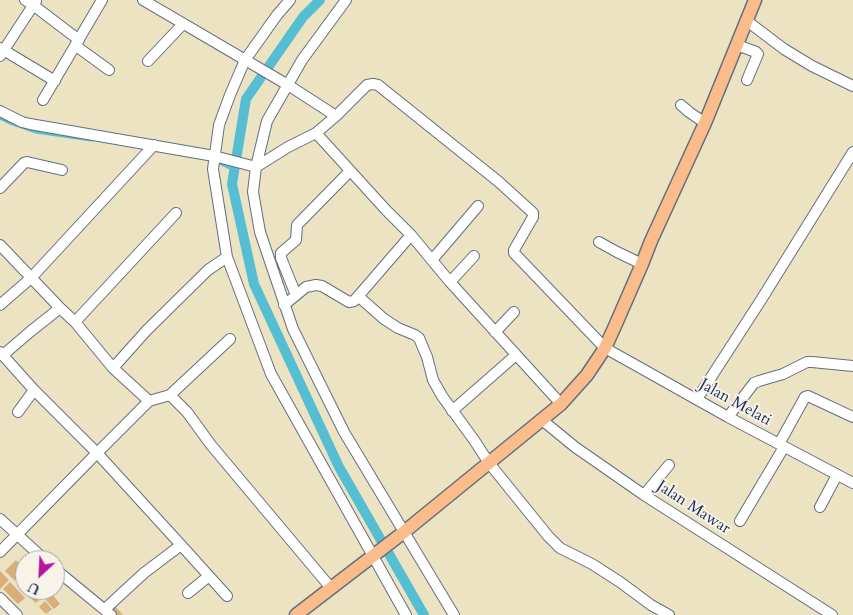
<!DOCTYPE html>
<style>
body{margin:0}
#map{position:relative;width:853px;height:615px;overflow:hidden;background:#ebe3c2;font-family:Cardo,serif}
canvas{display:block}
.north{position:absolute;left:15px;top:550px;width:50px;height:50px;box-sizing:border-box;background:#f7f3e8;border:1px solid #9fa5b1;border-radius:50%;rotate:205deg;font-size:14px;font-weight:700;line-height:20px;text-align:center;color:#1b2f5e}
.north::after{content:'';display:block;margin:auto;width:18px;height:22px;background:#b5179e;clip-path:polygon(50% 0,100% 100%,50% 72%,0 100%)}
</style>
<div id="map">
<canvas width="853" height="615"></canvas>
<div class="north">U</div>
</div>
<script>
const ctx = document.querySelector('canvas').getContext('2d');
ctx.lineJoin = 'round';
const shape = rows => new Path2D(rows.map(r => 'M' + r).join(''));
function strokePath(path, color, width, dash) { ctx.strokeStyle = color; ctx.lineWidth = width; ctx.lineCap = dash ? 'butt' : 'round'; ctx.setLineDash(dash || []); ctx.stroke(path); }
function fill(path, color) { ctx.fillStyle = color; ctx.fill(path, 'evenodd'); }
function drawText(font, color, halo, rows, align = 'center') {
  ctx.font = font + ' Cardo,serif'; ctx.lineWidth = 4; ctx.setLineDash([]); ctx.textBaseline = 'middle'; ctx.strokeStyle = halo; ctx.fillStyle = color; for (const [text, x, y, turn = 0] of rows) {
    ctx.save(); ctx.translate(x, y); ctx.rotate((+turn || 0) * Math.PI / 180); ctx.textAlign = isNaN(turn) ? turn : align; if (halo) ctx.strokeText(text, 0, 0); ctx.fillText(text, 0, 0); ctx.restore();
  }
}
strokePath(shape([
 [0,118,10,123,36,132,91,140],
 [219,163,234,170]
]), '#55bed3', 3);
strokePath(shape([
 [320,0,303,17,246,99,232,184,254,284,339,467,424,615]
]), '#55bed3', 10);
fill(shape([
 [16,560,25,569,25,572,15,581,5,571],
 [0,571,9,580,0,589],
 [25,576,25,589,23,590,17,584],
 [10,582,25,598,18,604,3,589],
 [36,590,44,590,47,593,36,603,29,597],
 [52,594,60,604,54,609,45,599],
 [45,601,52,609,46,614,39,607],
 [114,605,123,615,116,615,110,609]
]), '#d6af7a');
const minor = shape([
 [25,0,33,5,79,40],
 [143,0,288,85,336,116,316,133,386,210,411,235,450,282,561,404],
 [290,0,277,15,245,60,230,95,219,125,213,169,227,257,271,374,406,615],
 [346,0,302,60,267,121,256,167,253,192,260,232,293,329,344,432,454,615],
 [747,21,784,49,812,66,853,86],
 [737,45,756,52,758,54,747,80],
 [76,46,109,70],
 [0,48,55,81],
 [0,56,36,1],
 [148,61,183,24],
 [43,100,102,0],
 [681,105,689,112,705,123],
 [0,111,22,122,30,124,214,156,256,167,288,147,316,133],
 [336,116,367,85,373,84,378,85,499,182,533,213,533,217,514,250,514,253,605,348,728,417,853,483],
 [0,188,24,163,27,162,62,170],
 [599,242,617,252,642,264],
 [0,245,60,308,75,322,113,368,149,401],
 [432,260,478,206],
 [450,282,474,256],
 [296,295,281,258,281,253,296,240,297,225,350,171],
 [358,296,384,319,398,328,415,335,419,338,427,357,433,380,442,396,474,440,489,463,548,536,560,548,592,564,620,582,651,605,669,615],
 [0,305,31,278,154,145],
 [284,305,306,287,316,285,322,286,349,302,354,301,411,235],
 [75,322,176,213],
 [495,332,514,312],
 [0,352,34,390,97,453,0,552],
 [3,355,31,331,60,308],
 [113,368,147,330,208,270,227,257],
 [170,395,230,339],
 [697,399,761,300,853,152],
 [452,411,516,355],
 [18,412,34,390],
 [728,417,754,383,759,381,783,374,807,362,812,362,853,366],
 [542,420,575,447,644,495,832,615],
 [779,444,805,397,808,396,853,417],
 [644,495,669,465],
 [820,507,837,475],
 [0,519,45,560],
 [740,521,784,447],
 [181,545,227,596],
 [55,569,111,615],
 [188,593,209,576],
 [0,598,17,615],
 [105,609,144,573,181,545,97,453,149,401,170,395,187,412,211,445,331,588]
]);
const major = shape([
 [296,615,404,532,561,404,587,375,605,348,615,326,642,264,651,241,705,123,755,0]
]);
strokePath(minor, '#646e81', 12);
strokePath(major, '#646e81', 15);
strokePath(minor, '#fff', 10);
strokePath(major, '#fabc8b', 12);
drawText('16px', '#1b2f5e', '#f7f3e8', [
 ["Jalan Melati",735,403,29],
 ["Jalan Mawar",693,508,33]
]);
</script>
